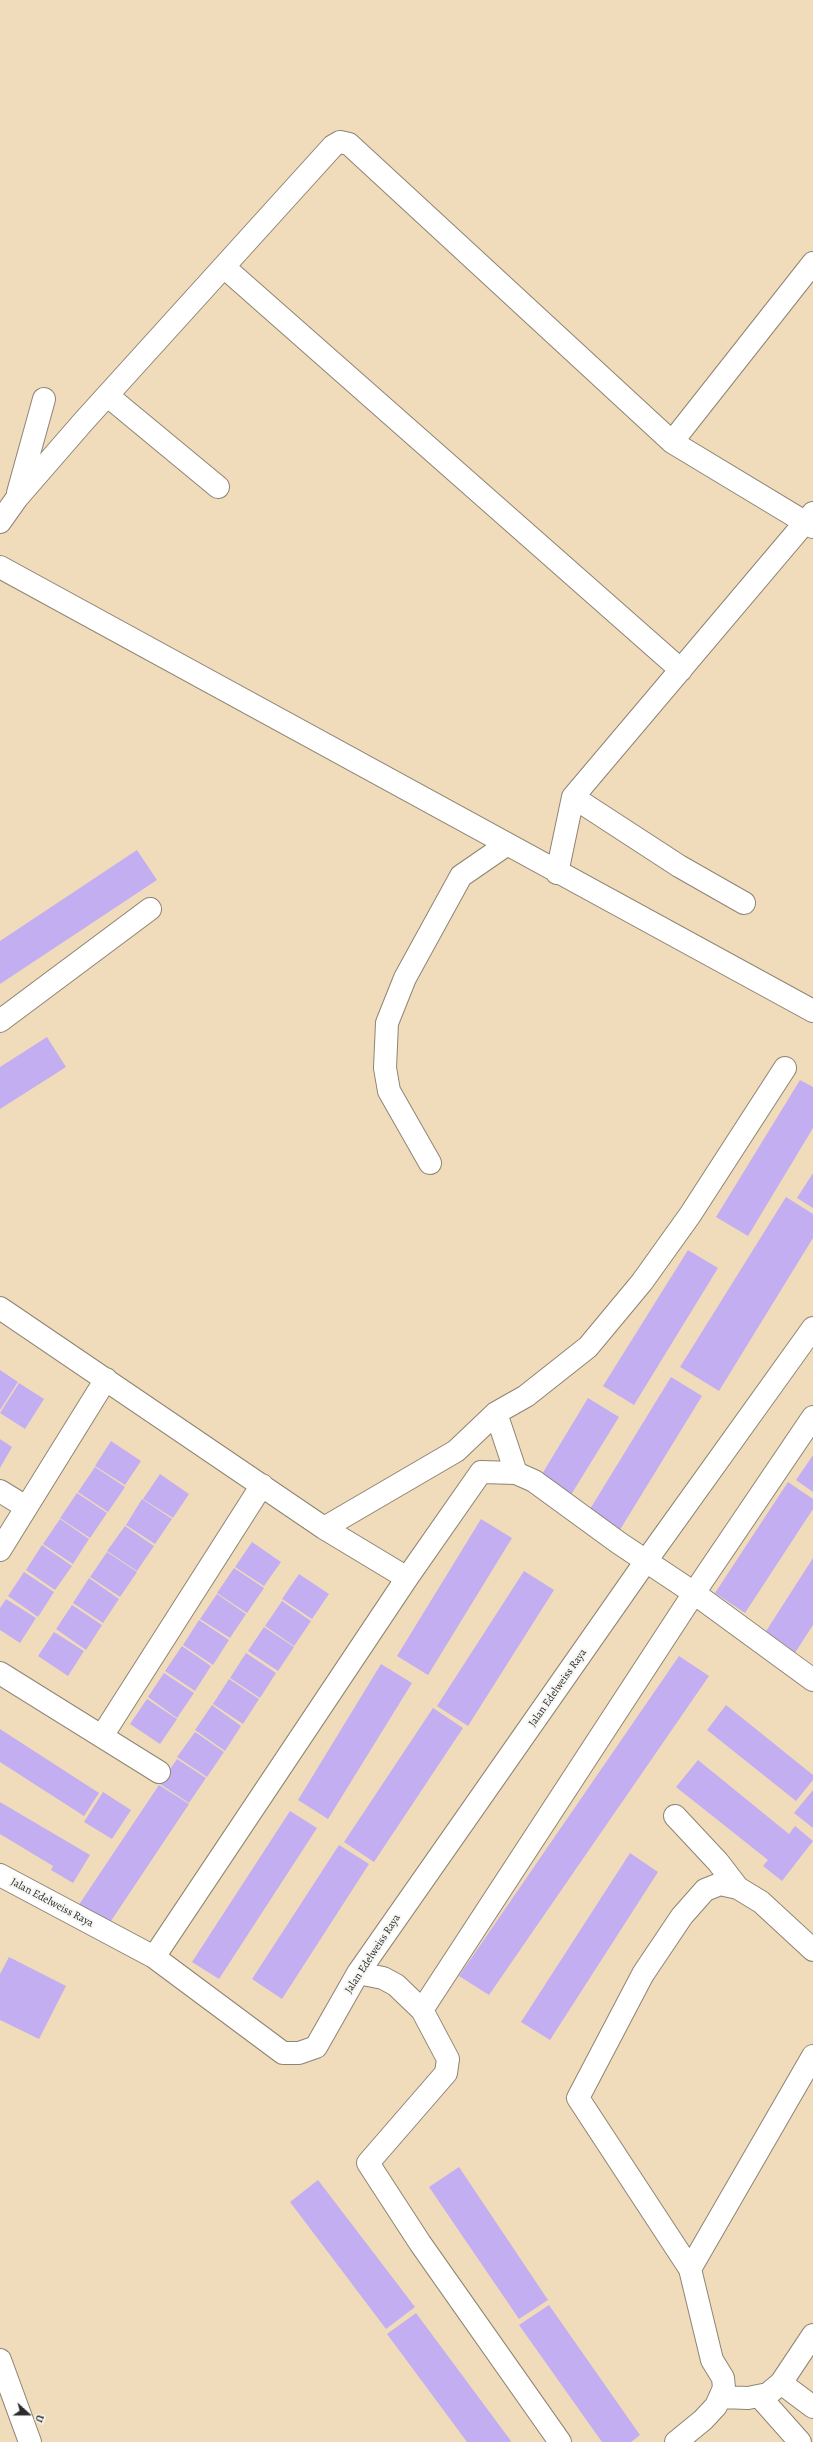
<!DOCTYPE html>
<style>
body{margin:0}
#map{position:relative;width:813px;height:2442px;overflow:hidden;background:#f0dcbb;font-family:Alegreya,serif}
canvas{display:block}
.north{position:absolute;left:8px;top:2394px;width:40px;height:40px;-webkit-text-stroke:3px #f6f6f2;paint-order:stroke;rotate:111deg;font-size:11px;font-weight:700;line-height:16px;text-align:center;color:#2b2b2b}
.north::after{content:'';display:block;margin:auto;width:14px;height:18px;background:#2b2b2b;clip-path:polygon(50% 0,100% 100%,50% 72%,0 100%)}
</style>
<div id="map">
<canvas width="813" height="2442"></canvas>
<div class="north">U</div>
</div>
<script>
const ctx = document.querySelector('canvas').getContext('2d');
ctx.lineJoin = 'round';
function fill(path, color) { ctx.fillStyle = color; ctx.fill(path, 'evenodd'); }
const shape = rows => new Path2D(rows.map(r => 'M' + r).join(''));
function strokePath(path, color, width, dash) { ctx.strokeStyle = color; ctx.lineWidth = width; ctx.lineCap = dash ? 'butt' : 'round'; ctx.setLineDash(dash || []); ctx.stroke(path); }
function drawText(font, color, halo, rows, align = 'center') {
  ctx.font = font + ' Alegreya,serif'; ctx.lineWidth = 4; ctx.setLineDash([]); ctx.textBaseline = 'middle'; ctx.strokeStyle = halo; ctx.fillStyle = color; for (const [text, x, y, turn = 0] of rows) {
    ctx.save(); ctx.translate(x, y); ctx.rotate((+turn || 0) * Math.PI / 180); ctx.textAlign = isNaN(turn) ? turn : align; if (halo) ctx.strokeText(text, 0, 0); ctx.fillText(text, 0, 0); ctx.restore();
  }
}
fill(shape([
 [137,850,157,880,0,984,0,941],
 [47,1037,66,1067,0,1109,0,1067],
 [800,1080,813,1087,813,1128,748,1236,716,1217],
 [813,1173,813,1208,797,1198],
 [786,1197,813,1214,813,1238,719,1391,680,1367],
 [688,1250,718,1268,634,1405,603,1386],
 [0,1370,18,1382,0,1410],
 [671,1377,702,1396,618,1533,587,1514],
 [19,1383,44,1399,25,1429,0,1413],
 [588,1398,619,1417,569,1498,539,1479],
 [0,1439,12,1447,0,1468],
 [111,1441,141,1461,125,1485,95,1466],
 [813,1455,813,1492,796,1480],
 [95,1467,125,1487,108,1512,78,1492],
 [160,1474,189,1494,173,1518,143,1499],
 [788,1482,813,1499,813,1509,745,1613,715,1593],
 [77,1493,107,1513,90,1538,60,1518],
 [142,1499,172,1519,155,1544,126,1525],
 [60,1519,89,1539,73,1564,43,1544],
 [481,1519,512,1538,428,1675,397,1656],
 [125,1526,154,1546,137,1571,107,1551],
 [252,1542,281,1562,264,1586,235,1567],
 [42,1545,72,1566,55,1590,26,1570],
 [107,1552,137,1572,120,1597,90,1577],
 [813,1558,813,1625,791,1659,761,1639],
 [234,1568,264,1588,247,1613,217,1593],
 [524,1571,554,1590,468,1726,437,1706],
 [24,1572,54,1592,38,1617,8,1596],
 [299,1574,329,1594,312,1619,282,1599],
 [89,1578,119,1599,103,1623,73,1603],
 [217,1594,246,1614,230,1638,200,1619],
 [6,1599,36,1618,20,1643,0,1630,0,1608],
 [282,1601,311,1621,294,1646,265,1626],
 [72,1605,102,1625,86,1650,56,1629],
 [199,1620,229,1640,213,1665,183,1645],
 [264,1627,294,1647,278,1671,248,1651],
 [54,1632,84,1651,68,1676,38,1656],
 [182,1646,211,1666,195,1691,165,1671],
 [246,1653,276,1673,260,1698,230,1678],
 [679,1656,709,1676,489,1995,459,1976],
 [381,1664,412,1683,328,1819,298,1800],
 [164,1673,194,1693,177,1718,148,1697],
 [229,1679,259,1699,243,1724,213,1704],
 [147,1699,177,1719,160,1744,130,1724],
 [212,1705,241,1726,225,1751,195,1730],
 [726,1705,813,1775,813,1780,796,1801,707,1730],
 [433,1708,463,1728,374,1862,344,1842],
 [0,1729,99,1793,84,1816,0,1762],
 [195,1732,224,1752,207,1777,177,1757],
 [177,1759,206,1778,189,1803,160,1784],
 [698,1760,789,1834,795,1826,813,1841,782,1881,763,1866,768,1860,676,1787],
 [159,1785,189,1804,105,1930,76,1909],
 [813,1790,813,1828,794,1813],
 [103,1792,131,1810,112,1839,84,1822],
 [0,1802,90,1855,73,1883,51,1870,53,1866,0,1834],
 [290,1811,317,1828,219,1979,192,1962],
 [339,1845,369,1864,282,1999,252,1979],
 [630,1853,658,1872,550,2040,521,2022],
 [9,1957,66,1986,39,2039,0,2020,0,1974],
 [459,2167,548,2300,519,2319,429,2187],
 [318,2180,415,2307,386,2329,290,2202],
 [549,2305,640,2435,631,2442,602,2442,519,2325],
 [416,2313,511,2441,510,2442,467,2442,387,2334]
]), '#c3aef1');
const street = shape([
 [224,267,681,670],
 [108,396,218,487],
 [672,442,813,263],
 [18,493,44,399],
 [0,522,17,498,83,422,333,146,340,142,349,144,672,442,813,527],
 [0,567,813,1011],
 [573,797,679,866,744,903],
 [557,873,573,797,813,513],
 [0,1021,150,909],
 [430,1163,389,1091,385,1068,387,1023,405,978,461,876,506,845],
 [0,1308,324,1528,407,1578],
 [496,1413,516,1473],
 [0,1491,26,1507],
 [324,1528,456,1451,496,1413,526,1396,588,1347,642,1282,690,1215,785,1068],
 [0,1550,106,1379],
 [0,1673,159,1772],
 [102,1736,262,1485],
 [675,1816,718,1862,738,1888],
 [0,1875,154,1957,283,2053,299,2053,316,2047,358,1973,646,1561,813,1328],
 [154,1957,407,1578,481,1472,516,1473,534,1481,619,1543,694,1593,813,1680],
 [358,1973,383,1978,396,1985,422,2010,448,2059,446,2073,368,2163,420,2243,560,2442],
 [422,2010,694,1593,813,1417],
 [690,2269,578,2098,643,1974,682,1916,705,1890,720,1884,738,1888,761,1902,813,1950],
 [0,2360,30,2442],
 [781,2383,813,2407],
 [720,2397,748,2398,768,2394,781,2383,813,2335],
 [760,2397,800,2442],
 [676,2442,703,2420,716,2406,724,2388,723,2378,712,2360,690,2269,813,2056]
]);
strokePath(street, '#8e8473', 24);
strokePath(street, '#fff', 22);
drawText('11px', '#2b2b2b', '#f6f6f2', [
 ["Jalan Edelweiss Raya",558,1688,-55],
 ["Jalan Edelweiss Raya",52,1903,28],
 ["Jalan Edelweiss Raya",373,1954,-57]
]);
</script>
